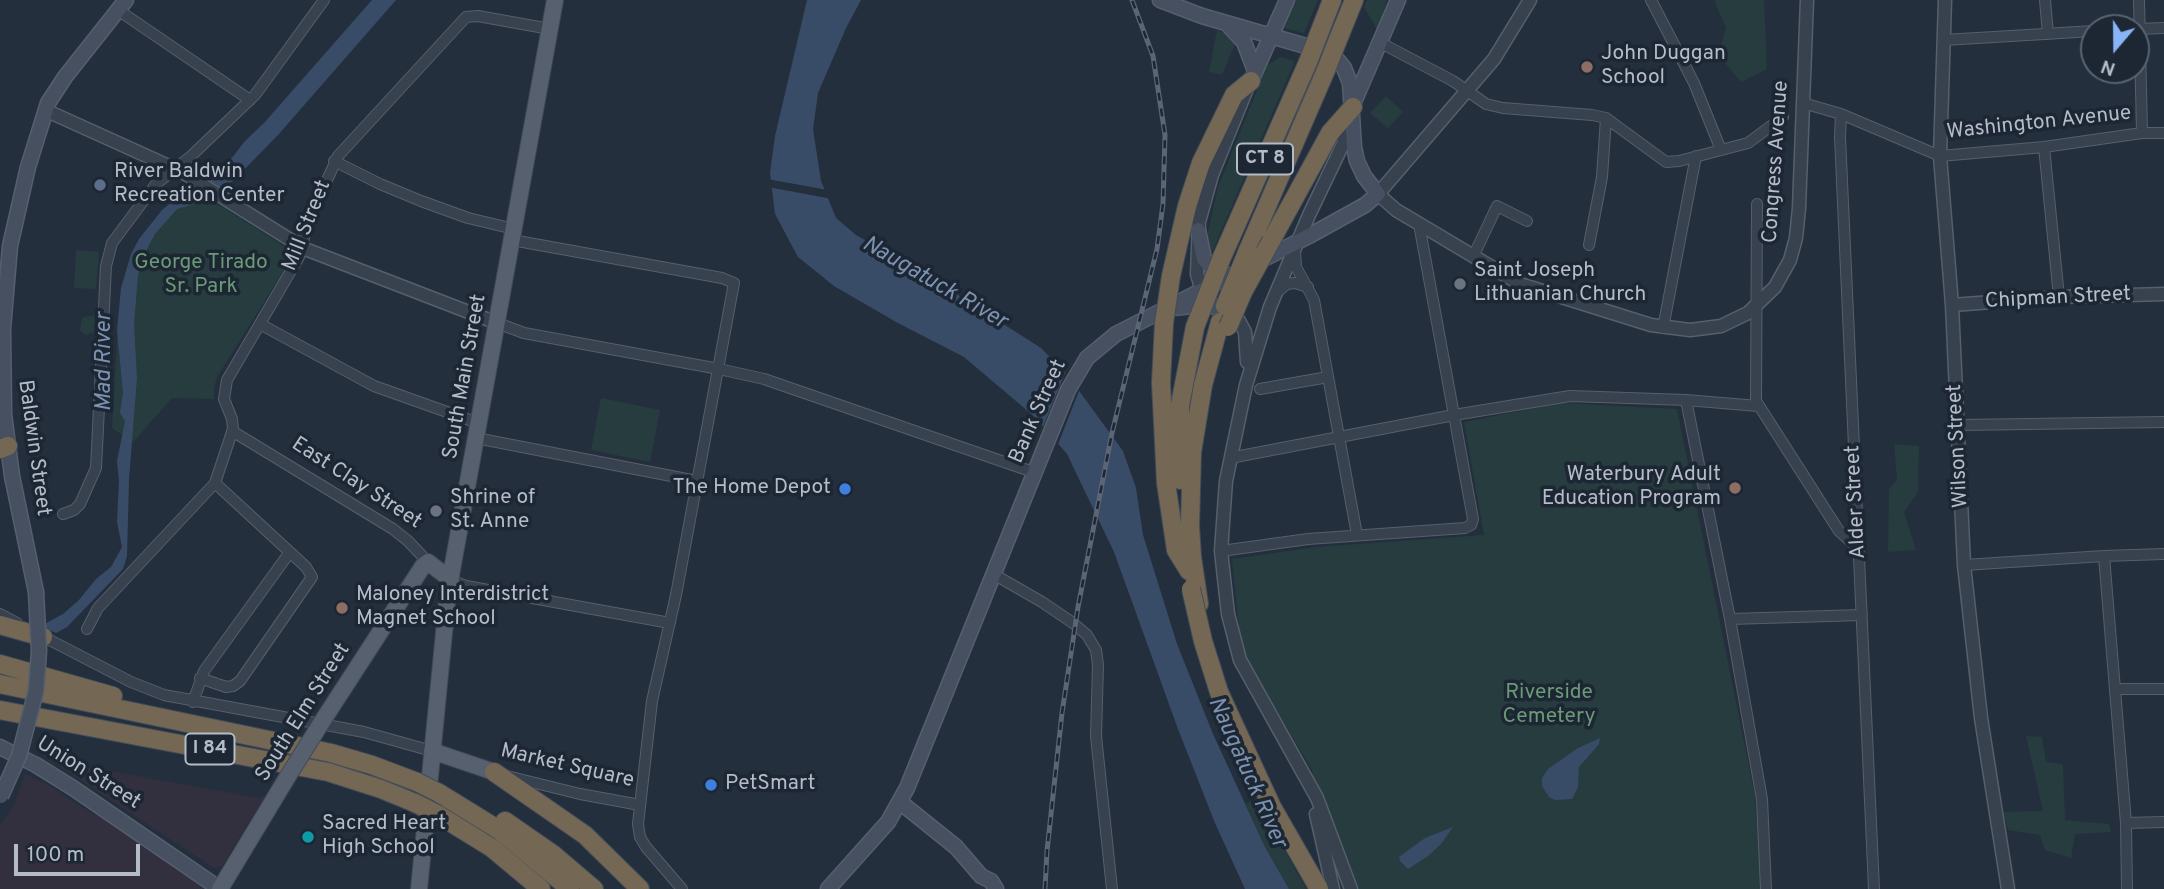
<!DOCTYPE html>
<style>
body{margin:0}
#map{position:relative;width:2164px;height:889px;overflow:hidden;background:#242f3e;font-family:Overpass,sans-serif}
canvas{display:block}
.north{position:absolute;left:2080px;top:14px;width:70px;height:70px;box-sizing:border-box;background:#1d2633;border:2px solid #59626f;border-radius:50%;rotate:200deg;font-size:19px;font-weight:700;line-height:28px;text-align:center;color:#b4bcc9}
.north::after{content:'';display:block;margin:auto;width:24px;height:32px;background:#8ab4f8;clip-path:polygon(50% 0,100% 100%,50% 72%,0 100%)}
.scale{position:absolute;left:14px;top:844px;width:126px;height:32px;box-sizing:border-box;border:4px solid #b4bcc9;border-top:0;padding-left:9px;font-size:21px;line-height:24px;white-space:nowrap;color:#b4bcc9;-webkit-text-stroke:5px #1d2633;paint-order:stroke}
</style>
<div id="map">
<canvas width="2164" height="889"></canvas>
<div class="north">N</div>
<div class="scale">100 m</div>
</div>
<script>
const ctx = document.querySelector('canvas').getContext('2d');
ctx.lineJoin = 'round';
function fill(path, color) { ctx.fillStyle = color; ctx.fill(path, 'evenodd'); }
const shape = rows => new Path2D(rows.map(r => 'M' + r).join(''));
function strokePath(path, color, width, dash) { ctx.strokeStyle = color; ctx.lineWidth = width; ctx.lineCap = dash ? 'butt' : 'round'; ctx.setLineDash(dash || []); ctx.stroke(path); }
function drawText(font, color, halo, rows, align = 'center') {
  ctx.font = font + ' Overpass,sans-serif'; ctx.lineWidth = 7; ctx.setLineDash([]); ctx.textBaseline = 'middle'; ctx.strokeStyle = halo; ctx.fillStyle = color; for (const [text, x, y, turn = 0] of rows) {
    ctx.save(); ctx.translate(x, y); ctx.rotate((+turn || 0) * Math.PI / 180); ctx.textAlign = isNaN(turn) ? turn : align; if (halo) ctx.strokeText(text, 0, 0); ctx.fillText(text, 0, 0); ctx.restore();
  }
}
fill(shape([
 [44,759,258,798,265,796,222,866,214,868,56,764],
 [25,774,50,786,94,815,100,815,182,868,206,889,0,889,0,825,15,803]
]), '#32303f');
fill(shape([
 [1297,0,1318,0,1304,33,1284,28],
 [1367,0,1387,0,1378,31,1364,7],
 [1714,0,1764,0,1767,69,1741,82,1718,55,1726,28],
 [1217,30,1225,33,1235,44,1222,75,1209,72],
 [1280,57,1295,61,1211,254,1206,240,1218,187,1267,65],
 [1386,96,1403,112,1388,128,1370,113],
 [183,196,221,206,295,253,217,377,214,388,214,399,172,398,133,442,112,428,119,308,156,224],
 [76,250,99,252,96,289,74,288],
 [95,315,94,332,85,335,80,330,82,318],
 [601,398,660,410,650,462,591,450],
 [1561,403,1677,409,1755,796,1762,889,1351,889,1317,798,1312,770,1247,660,1239,628,1232,559,1316,547,1484,535,1464,422],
 [1894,444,1919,446,1918,492,1904,512,1916,550,1888,552,1889,489,1897,480],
 [2026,736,2042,737,2046,762,2063,764,2065,820,2109,824,2111,832,2075,834,2071,858,2045,850,2040,835,2008,830,2003,812,2043,811],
 [1256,799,1306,889,1289,889,1265,847,1246,804]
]), '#263c3f');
fill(shape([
 [372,0,396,0,278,135,234,180,202,202,177,209,155,234,147,249,138,275,134,325,137,378,129,479,127,556,123,569,67,627,56,633,41,626,63,614,79,600,96,579,111,567,122,547,117,522,119,481,117,461,125,421,120,413,123,393,117,330,121,288,131,254,139,239,162,210,172,202,195,192,224,168,245,141,264,123],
 [807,0,861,0,846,28,818,93,813,129,821,181,836,218,856,235,942,285,1041,348,1069,377,1123,451,1136,488,1143,535,1177,644,1213,734,1265,847,1289,889,1245,889,1215,823,1178,729,1114,552,1067,454,1036,418,964,357,896,322,834,286,798,257,775,214,770,173,775,136],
 [1600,738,1599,744,1579,767,1578,787,1572,799,1555,800,1549,797,1542,786,1542,778,1548,769,1578,748],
 [1453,827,1441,844,1428,856,1408,869,1400,861,1399,857,1425,838]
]), '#394c67');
fill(shape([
 [767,179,828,190,832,199,768,187],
 [1066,370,1081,386,1057,447,1042,430]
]), '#242f3e');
const minor = shape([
 [1651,0,1694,83,1721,150],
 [2045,0,2048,34],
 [2139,0,2142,133],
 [118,10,250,100],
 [2137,29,2164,28],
 [1944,40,2094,31],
 [1381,43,1453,81,1486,104,1503,108,1592,115,1606,118,1666,162,1679,161,1748,143,1783,117],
 [1803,103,1841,114,1940,156,2044,147,2142,133,2164,133],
 [1841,114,1840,137,1874,889],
 [2044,147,2059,297],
 [334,161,380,184,421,201,468,218,514,229],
 [1757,204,1756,401,1839,531,1859,549],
 [512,240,722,278,734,283,676,595,652,701,638,824,640,837,646,847,682,889],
 [1589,245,1602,177,1606,118],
 [1295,251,1296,267,1314,300,1357,535],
 [1473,257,1497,206,1527,221],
 [1277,292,1287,284,1295,283,1308,287],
 [497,323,524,333,719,369,764,379,1036,473],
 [260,324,374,386,478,423],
 [1663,328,1696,156],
 [1260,389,1328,377],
 [1686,400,1730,619,1762,799,1766,889],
 [1959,425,2164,422],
 [232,431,393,529,408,541,428,562],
 [476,438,697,481],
 [1230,458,1454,415,1570,396,1686,400,1758,406],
 [63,514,74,510,80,504,96,468,106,266,112,243,156,184,190,157,255,95,324,0],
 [1221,551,1308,539,1465,528,1471,525,1473,519,1419,224],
 [2104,556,2126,823,2127,889],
 [1964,565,2104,556,2164,554],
 [995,575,1042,602,1073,623,1087,635,1096,650,1098,665,1096,736,1112,889],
 [451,580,466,586,670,623],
 [0,614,17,623],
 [1730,619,1862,615],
 [87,629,98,608,215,483,233,429,232,419,224,399,227,380,299,257,308,222,338,156,466,17,478,16,550,29],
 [40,635,131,682,164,695,364,732,432,751],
 [200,678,226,687,233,686,240,681,312,577,306,567,215,483],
 [2115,689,2164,689],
 [193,702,204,671,290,552],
 [507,776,580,794,640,805],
 [2126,823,2164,822]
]);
const tertiary = shape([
 [1530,0,1494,59,1378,194,1396,210,1520,284,1651,325,1690,330,1721,326,1748,313,1775,287,1790,260,1796,238,1799,208,1807,0],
 [1945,0,1940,156,1952,305,1964,565,1981,718,2008,889],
 [45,110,182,172,305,249,497,323],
 [1349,121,1343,144,1309,215,1270,307,1246,385,1226,481,1221,551,1228,614,1240,660,1317,798,1351,889],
 [1209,295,1200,284,1197,274,1199,222,1212,175,1249,84],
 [1952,305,2059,297,2164,294],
 [1229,310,1238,319,1245,332,1247,362],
 [1316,814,1333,889]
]);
const secondary = shape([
 [1229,26,1244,42,1255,71],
 [1251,81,1287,0],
 [1354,102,1398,0],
 [1198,230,1204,259,1210,266,1224,273],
 [1173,308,1200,305,1226,308],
 [36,592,12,476,4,414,3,329,10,246,28,167,48,103,65,77,126,0],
 [0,747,36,765,73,788,220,889],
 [900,802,956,847,981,876,991,881,996,889],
 [828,889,888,822,907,788,1068,390,1087,358,1116,334,1309,236,1365,205,1378,194,1364,176,1357,161,1354,147,1350,83,1344,68,1335,57,1323,51,1202,16,1160,0]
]);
const primary = shape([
 [325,717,423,566,428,562,451,580],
 [432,751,494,772],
 [220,889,285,781],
 [419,889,448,592,555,0]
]);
const motorway = shape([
 [1318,36,1332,0],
 [1337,42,1354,0],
 [1271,241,1330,133,1353,107],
 [1248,250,1326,70],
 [1222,257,1308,62],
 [1171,276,1187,206,1201,163,1234,95,1251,81],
 [1164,323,1161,383,1166,483,1176,550,1189,571],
 [0,449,8,446],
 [1180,480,1180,405,1195,327],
 [1199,604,1192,557,1190,526,1192,452,1203,385,1220,322],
 [0,625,43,637],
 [0,664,113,696],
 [0,684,331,753,372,765,417,782],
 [0,710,328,772,381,789,415,803],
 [494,772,585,835,640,889],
 [439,793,499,830,570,889],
 [437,814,492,848,541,889],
 [505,821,554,855,594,889]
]);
strokePath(minor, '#565f6c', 12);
strokePath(tertiary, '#565f6c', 15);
strokePath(secondary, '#565f6c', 17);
strokePath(primary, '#414a57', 18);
strokePath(motorway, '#434c59', 20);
strokePath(minor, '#38414e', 10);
strokePath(tertiary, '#38414e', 12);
strokePath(secondary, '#465061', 14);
strokePath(primary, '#56606e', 16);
strokePath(motorway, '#746855', 18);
const rail = shape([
 [1045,889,1047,851,1062,713,1078,607,1112,433,1157,249,1163,204,1165,135,1153,56,1132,0]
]);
strokePath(rail, '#5a6575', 5);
strokePath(rail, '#1d2633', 2.5, [8]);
const secondaryBridge = shape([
 [1,796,19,756,36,691,39,651,36,592]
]);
const primaryBridge = shape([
 [285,781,325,717]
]);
const motorwayBridge = shape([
 [1308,62,1318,36],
 [1326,70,1337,42],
 [1225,306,1248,250],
 [1164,323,1171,276],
 [1195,327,1222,257],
 [1228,327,1243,292,1271,241],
 [1191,589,1203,641,1219,692,1272,807,1319,889],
 [417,782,439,793],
 [415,803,437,814]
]);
strokePath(secondaryBridge, '#565f6c', 17, []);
strokePath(primaryBridge, '#414a57', 18, []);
strokePath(motorwayBridge, '#434c59', 20, []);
strokePath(secondaryBridge, '#465061', 14);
strokePath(primaryBridge, '#56606e', 16);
strokePath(motorwayBridge, '#746855', 18);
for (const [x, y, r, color] of [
 [1587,67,7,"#8d6e63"],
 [100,185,7,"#5c6f8a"],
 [1460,284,7,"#6b7280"],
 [1735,488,7,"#8d6e63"],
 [845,489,7,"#3f7fe0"],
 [436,511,7,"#6b7280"],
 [342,608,7,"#8d6e63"],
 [711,785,7,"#3f7fe0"],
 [308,837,7,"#0f9aa8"]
]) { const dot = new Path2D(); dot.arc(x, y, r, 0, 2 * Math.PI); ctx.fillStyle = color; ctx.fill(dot); strokePath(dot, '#1d2633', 2.5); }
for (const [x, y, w] of [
 [1265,159,56],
 [210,749,49]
]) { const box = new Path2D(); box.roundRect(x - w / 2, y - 15.5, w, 31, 5); ctx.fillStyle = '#1d2633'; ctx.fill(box); strokePath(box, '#b4bcc9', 2); }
drawText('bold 19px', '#b4bcc9', null, [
 ["CT 8",1265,159],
 ["I 84",210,749]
]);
drawText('21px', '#b4bcc9', '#1d2633', [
 ["John Duggan",1601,55],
 ["School",1601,79],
 ["River Baldwin",114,173],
 ["Recreation Center",114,197],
 ["Saint Joseph",1474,272],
 ["Lithuanian Church",1474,296],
 ["Waterbury Adult",1721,476,"right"],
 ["Education Program",1721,500,"right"],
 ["The Home Depot",831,489,"right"],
 ["Shrine of",450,499],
 ["St. Anne",450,523],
 ["Maloney Interdistrict",356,596],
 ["Magnet School",356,620],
 ["PetSmart",725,785],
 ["Sacred Heart",322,825],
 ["High School",322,849]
], 'left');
drawText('21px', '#b4bcc9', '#1d2633', [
 ["Washington Avenue",2039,124,-6],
 ["Congress Avenue",1777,162,-86],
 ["Mill Street",308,226,-68],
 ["Chipman Street",2058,299,-3],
 ["South Main Street",466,377,-80],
 ["Bank Street",1039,412,-66],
 ["Wilson Street",1959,446,-93],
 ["Baldwin Street",33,448,82],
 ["East Clay Street",356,484,33],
 ["Alder Street",1857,502,-93],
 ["South Elm Street",304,713,-58],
 ["Market Square",567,767,13],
 ["Union Street",88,774,32]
]);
drawText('21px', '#6b9a76', '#1d2633', [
 ["George Tirado",201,264],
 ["Sr. Park",201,288],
 ["Riverside",1549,694],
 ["Cemetery",1549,718]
]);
drawText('italic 23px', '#7c92b1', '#1d2633', [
 ["Naugatuck River",934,284,30],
 ["Mad River",105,362,-90],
 ["Naugatuck River",1246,773,66]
]);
</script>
